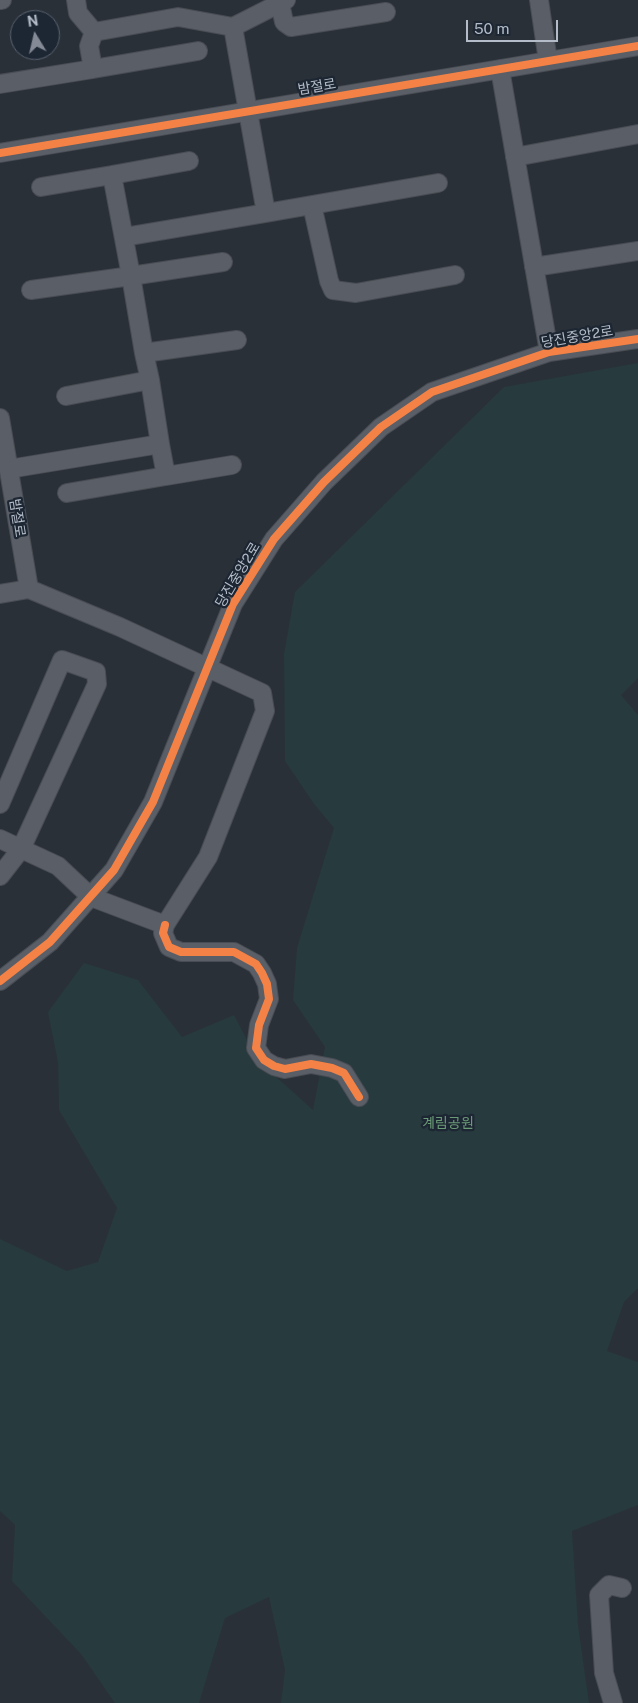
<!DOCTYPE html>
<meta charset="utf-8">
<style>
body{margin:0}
#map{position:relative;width:638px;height:1703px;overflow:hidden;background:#2a3038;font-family:"Public Sans",sans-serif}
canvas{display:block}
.north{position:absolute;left:10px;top:10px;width:50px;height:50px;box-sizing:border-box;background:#1d2633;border:1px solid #59626f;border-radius:50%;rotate:351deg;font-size:14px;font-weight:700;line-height:20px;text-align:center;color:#b4bcc9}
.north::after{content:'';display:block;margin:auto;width:18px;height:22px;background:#848b96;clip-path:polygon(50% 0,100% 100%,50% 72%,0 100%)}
.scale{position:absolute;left:466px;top:20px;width:92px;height:22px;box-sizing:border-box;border:2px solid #b4bcc9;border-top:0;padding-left:6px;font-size:15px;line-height:18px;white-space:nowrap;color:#b4bcc9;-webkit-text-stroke:4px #1d2633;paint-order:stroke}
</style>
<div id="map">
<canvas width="638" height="1703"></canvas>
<div class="north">N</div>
<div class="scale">50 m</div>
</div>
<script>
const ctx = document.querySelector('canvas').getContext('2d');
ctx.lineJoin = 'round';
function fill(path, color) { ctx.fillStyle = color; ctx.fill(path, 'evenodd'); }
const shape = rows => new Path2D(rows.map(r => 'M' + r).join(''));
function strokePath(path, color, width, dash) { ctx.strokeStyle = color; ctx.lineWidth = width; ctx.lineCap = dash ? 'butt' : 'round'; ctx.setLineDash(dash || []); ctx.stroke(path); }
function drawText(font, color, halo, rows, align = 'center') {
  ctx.font = font + ' "Public Sans","Noto Sans KR",sans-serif'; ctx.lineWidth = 4.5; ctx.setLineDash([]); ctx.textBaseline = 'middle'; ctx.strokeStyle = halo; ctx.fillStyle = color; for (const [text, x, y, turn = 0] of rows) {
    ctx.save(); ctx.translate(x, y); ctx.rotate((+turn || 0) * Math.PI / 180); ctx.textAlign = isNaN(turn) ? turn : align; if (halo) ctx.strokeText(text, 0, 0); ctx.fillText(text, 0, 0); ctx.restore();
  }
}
fill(shape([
 [638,363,638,678,621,695,638,715,638,1288,624,1302,607,1351,638,1362,638,1505,572,1531,578,1625,589,1703,281,1703,285,1670,269,1597,225,1618,199,1703,115,1703,81,1654,12,1581,15,1525,0,1511,0,1239,67,1271,98,1262,117,1208,59,1110,58,1062,48,1012,84,963,138,980,182,1037,234,1015,254,1053,273,1074,313,1110,325,1047,293,1000,297,948,334,828,314,804,285,761,284,654,295,592,504,387]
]), '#273a3e');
const minor = shape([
 [0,0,2,0],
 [76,0,78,13,94,32,178,17,233,27,286,0],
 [539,0,548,61],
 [280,3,284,22,291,27,386,12],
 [93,69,198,51],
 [500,69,549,352],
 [0,84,93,69,89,46,94,32],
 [0,153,638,46],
 [515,157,638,134],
 [112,175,189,161],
 [312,205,329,281,333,290,356,293,455,275],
 [266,213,438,183],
 [124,237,266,213,233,27],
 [534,267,638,251],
 [31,290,131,276,112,175,41,187],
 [144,353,131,276,223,262],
 [150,380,144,353,237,340],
 [66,396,150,380,160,444],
 [0,418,29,589],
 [9,469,160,444,166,476,232,465],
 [67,493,166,476],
 [0,594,29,589],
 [0,804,62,660,96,672,97,684,21,849,0,876],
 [0,839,58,866,91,897,165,925,208,857,265,711,262,693,120,627,29,589],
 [165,925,163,933,169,947,181,952,234,952,256,964,262,973,267,984,269,999,259,1025,256,1048,264,1060,274,1066,285,1069,311,1064,332,1068,344,1073,359,1097],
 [0,981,50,942,114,870,153,802,233,604,274,539,324,482,381,427,432,392,549,352,638,339],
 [613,1703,604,1673,599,1595,609,1585,622,1588]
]);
strokePath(minor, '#484c53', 20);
strokePath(minor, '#5a5e66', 18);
strokePath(shape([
 [0,153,638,46],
 [165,925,163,933,169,947,181,952,234,952,256,964,262,973,267,984,269,999,259,1025,256,1048,264,1060,274,1066,285,1069,311,1064,332,1068,344,1073,359,1097],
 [0,981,50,942,114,870,153,802,233,604,274,539,324,482,381,427,432,392,549,352,638,339]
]), '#f48246', 8);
drawText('14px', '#b4bcc9', '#1d2633', [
 ["밤절로",317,87,-10],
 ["당진중앙2로",577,337,-10],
 ["밤절로",17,518,81],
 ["당진중앙2로",238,575,-59]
]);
drawText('14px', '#6b9a76', '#1d2633', [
 ["계림공원",448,1124]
]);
</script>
